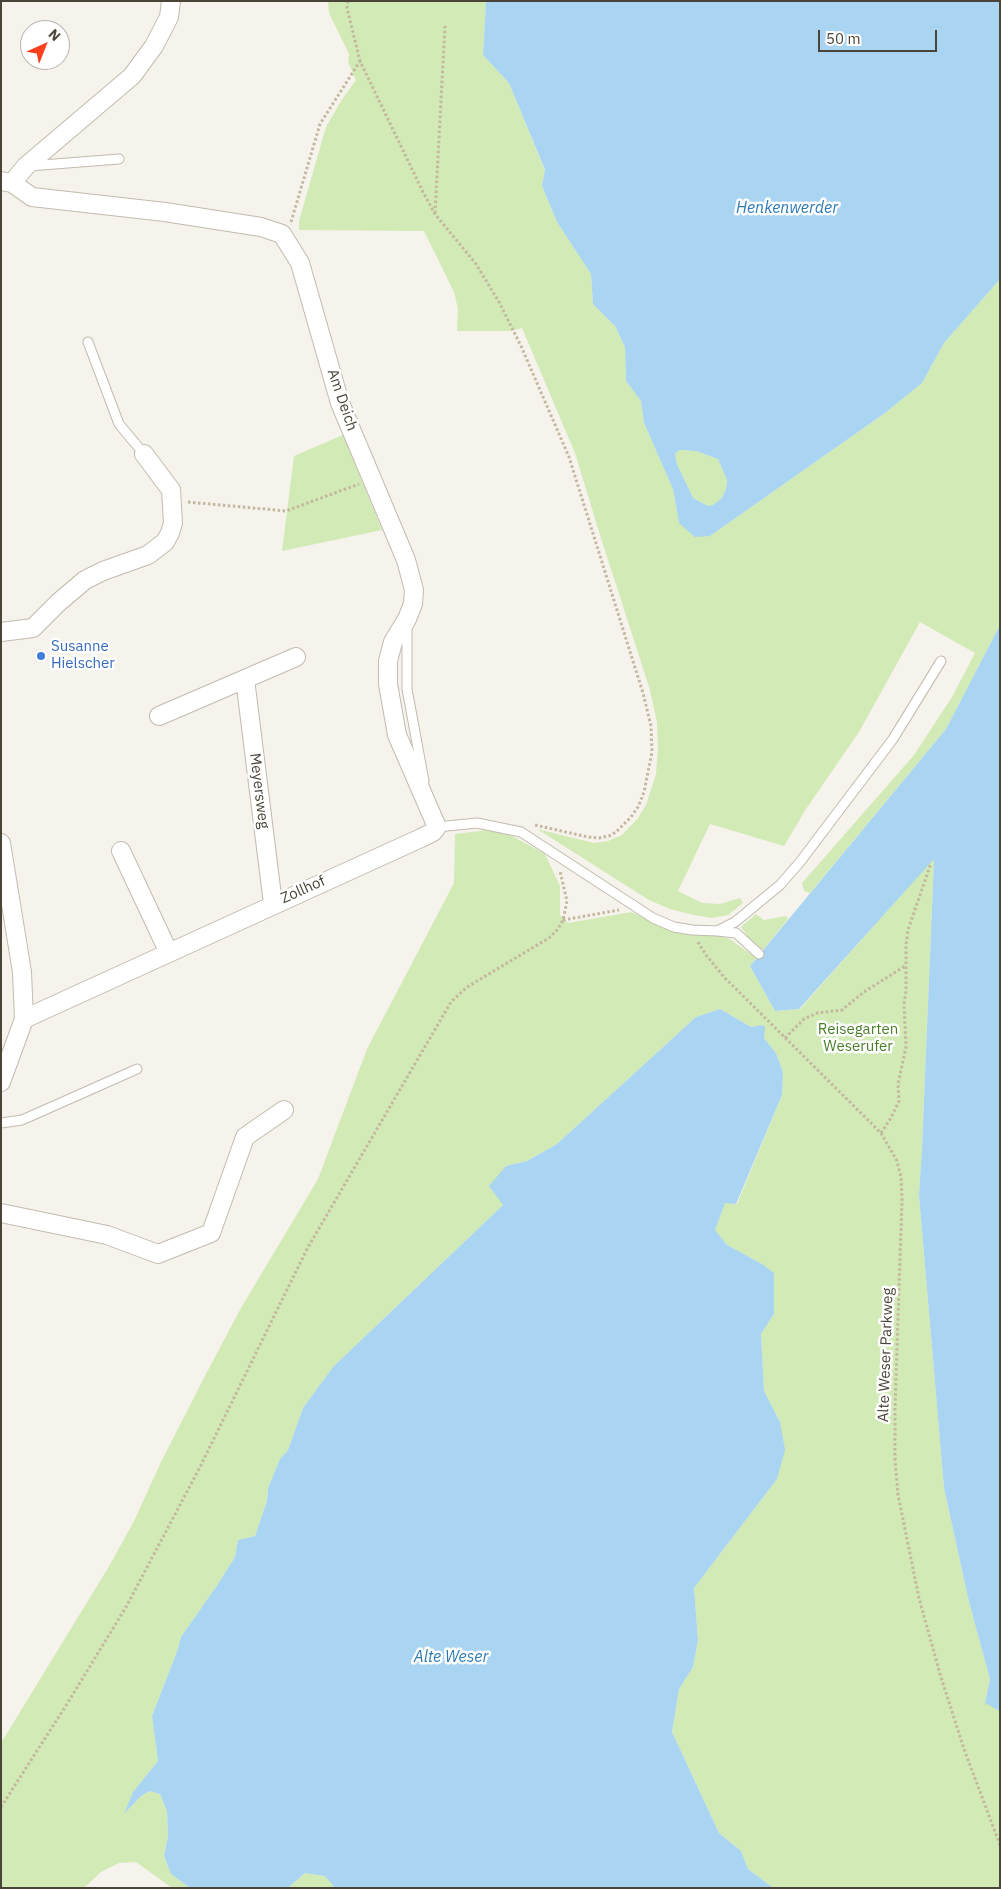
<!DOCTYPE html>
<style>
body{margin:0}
#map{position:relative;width:1001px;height:1889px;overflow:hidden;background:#f6f3ec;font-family:"IBM Plex Sans",sans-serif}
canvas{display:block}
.frame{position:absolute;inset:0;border:2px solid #4b4439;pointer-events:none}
.north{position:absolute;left:20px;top:20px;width:50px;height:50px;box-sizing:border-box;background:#fff;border:1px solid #b7b4b0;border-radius:50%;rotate:44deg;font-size:14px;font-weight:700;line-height:20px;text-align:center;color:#4b4439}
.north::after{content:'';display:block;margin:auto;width:18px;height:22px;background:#fc3f1d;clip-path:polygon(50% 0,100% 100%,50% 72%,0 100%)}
.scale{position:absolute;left:818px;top:30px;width:119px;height:22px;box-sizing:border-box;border:2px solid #4b4439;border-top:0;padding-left:6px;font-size:15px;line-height:18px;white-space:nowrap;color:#4b4439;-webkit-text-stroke:4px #fff;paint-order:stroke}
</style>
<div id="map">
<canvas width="1001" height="1889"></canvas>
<div class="frame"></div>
<div class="north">N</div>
<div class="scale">50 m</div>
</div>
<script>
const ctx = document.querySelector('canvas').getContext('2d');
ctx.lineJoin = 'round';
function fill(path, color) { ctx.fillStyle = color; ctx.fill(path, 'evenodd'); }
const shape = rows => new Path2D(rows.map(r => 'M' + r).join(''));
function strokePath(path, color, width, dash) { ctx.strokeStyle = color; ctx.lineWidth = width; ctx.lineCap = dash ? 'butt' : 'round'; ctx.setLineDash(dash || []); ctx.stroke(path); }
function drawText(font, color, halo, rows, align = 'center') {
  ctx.font = font + ' "IBM Plex Sans",sans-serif'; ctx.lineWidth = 5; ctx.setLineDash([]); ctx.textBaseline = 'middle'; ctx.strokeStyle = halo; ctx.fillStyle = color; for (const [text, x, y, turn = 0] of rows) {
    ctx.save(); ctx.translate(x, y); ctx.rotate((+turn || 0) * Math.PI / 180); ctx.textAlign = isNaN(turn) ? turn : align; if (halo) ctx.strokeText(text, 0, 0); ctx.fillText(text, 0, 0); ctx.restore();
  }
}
fill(shape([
 [328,1,486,1,483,55,509,83,545,171,542,186,557,222,591,274,593,304,615,326,625,347,626,381,641,401,644,423,673,489,679,523,710,536,885,413,922,383,944,343,1000,279,1000,625,946,729,810,893,804,891,802,883,914,755,952,697,975,653,920,622,859,732,806,809,784,846,710,824,678,891,702,903,720,904,740,898,743,903,728,915,712,918,694,915,670,909,649,900,537,829,594,843,608,841,622,835,638,818,646,805,656,774,658,747,657,722,650,690,600,535,575,453,522,328,511,331,457,331,458,309,454,292,424,231,299,230,299,221,326,127,341,101,356,80,348,62,349,54,329,13],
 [343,435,382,530,282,551,294,456],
 [679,450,696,451,718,459,727,480,726,489,722,498,713,506,708,506,693,498,677,464,675,454],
 [488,830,512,836,545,854,560,886,560,915,568,923,631,912,667,928,719,934,731,940,756,958,750,966,775,1011,800,1009,934,858,922,1148,919,1195,944,1488,969,1602,990,1679,985,1702,1000,1711,1000,1888,772,1887,748,1869,741,1851,719,1833,672,1732,679,1689,693,1667,698,1640,694,1588,777,1479,780,1422,764,1391,761,1334,774,1314,762,1264,727,1245,715,1230,725,1202,737,1204,782,1095,783,1072,776,1053,764,1038,762,1025,751,1027,720,1009,696,1017,557,1144,527,1161,506,1166,503,1205,333,1367,303,1408,288,1450,280,1459,268,1488,267,1501,255,1536,238,1540,235,1557,218,1584,181,1637,178,1649,152,1716,158,1761,133,1792,125,1813,140,1797,149,1791,160,1794,167,1811,168,1836,164,1856,171,1874,190,1888,172,1888,136,1862,119,1863,101,1872,84,1888,1,1888,1,1743,108,1568,134,1521,161,1462,208,1370,241,1308,318,1179,367,1049,454,883,455,834],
 [756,914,764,920,786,916,788,919,763,950,753,944,741,927],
 [305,1873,325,1876,335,1888,288,1888]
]), '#d2eab5');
fill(shape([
 [486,1,1000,1,1000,279,944,343,922,383,885,413,710,536,695,537,679,523,673,489,644,423,641,401,626,381,625,347,615,326,593,304,591,274,557,222,542,186,545,170,509,83,483,55],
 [679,450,696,451,718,459,727,480,726,489,722,498,713,505,708,506,693,498,677,464,675,454],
 [1000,625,1000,1711,985,1703,990,1679,969,1602,944,1488,919,1195,922,1148,934,859,799,1009,775,1011,750,966,946,729],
 [720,1009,751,1027,762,1025,765,1027,764,1038,776,1053,783,1072,782,1095,736,1204,725,1203,715,1230,727,1245,762,1264,774,1273,774,1314,761,1334,764,1391,780,1422,785,1450,777,1479,694,1588,698,1640,693,1667,679,1689,672,1732,719,1833,741,1851,748,1869,772,1887,776,1888,335,1888,325,1876,305,1873,288,1888,190,1888,171,1874,164,1856,168,1836,167,1811,160,1794,149,1791,140,1797,124,1814,133,1792,158,1761,152,1716,178,1649,181,1637,218,1584,235,1557,238,1540,255,1536,267,1501,268,1488,280,1459,288,1450,303,1408,333,1367,503,1205,489,1186,506,1166,527,1161,557,1144,696,1017]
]), '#a9d4f2');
const lane = shape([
 [29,166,119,159],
 [88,342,119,424,144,454],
 [407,625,407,689,424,781],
 [437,827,477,823,521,832,653,918,674,927,692,930,717,931,735,922,780,885,800,862,893,739,941,661],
 [717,931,736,933,759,954],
 [1,1123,22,1120,137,1069]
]);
const street = shape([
 [1,181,12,183,32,197,165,212,261,227,282,234,300,263,340,403,406,560,414,590,413,604,407,619,393,642,388,661,388,684,397,735,437,827,433,832,421,838,24,1019],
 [12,183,26,166,132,76,154,46,169,17,171,1],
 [1,632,33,628,59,602,85,580,103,571,148,555,165,542,170,533,173,523,171,490,144,454],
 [159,716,245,679],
 [1,843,22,972,24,1019,1,1082],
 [121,851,169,953],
 [273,904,245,679,296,657],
 [1,1213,107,1235,158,1254,211,1233,245,1137,284,1110]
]);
strokePath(lane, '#c2bbae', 11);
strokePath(street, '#c2bbae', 20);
strokePath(shape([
 [348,1,347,8,360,61,423,192,435,214,476,264,499,302,521,346,569,457,643,693,651,726,652,752,644,792,638,807,631,817,616,832,609,836,599,838,588,837,535,825],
 [435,213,445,26],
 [291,222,320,124,360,61],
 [188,502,286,511,359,484],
 [563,920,619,910],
 [698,942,706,955,724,977,881,1133,897,1161,901,1177,902,1200,895,1408,895,1460,898,1495,919,1598,940,1674,964,1749,1000,1845],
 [785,1038,804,1019,817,1013,842,1010,864,992,905,966],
 [881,1133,891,1118,899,1101,898,1084,906,1047,904,1004,906,991,906,945,908,930,931,863],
 [1,1807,67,1704,126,1607,200,1467,307,1249,451,1002,467,987,549,938,558,929,563,920,567,901,560,871]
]), '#c4b79f', 3, [2.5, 2.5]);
strokePath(lane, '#fff', 9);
strokePath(street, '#fff', 18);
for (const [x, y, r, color] of [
 [41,656,5,"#3f7fe0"]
]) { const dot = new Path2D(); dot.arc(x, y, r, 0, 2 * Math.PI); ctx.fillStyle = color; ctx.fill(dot); strokePath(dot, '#fff', 2); }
drawText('15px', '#4b4439', '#fff', [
 ["Am Deich",342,400,71],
 ["Meyersweg",259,791,83],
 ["Zollhof",303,890,-24],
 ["Alte Weser Parkweg",886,1355,-88]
]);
drawText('15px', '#366cbe', '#fff', [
 ["Susanne",51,647],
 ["Hielscher",51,664]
], 'left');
drawText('15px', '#4a7f2a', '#fff', [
 ["Reisegarten",858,1030],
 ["Weserufer",858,1047]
]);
drawText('italic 16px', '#2e7ab2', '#fff', [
 ["Henkenwerder",787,208],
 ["Alte Weser",451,1657]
]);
</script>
